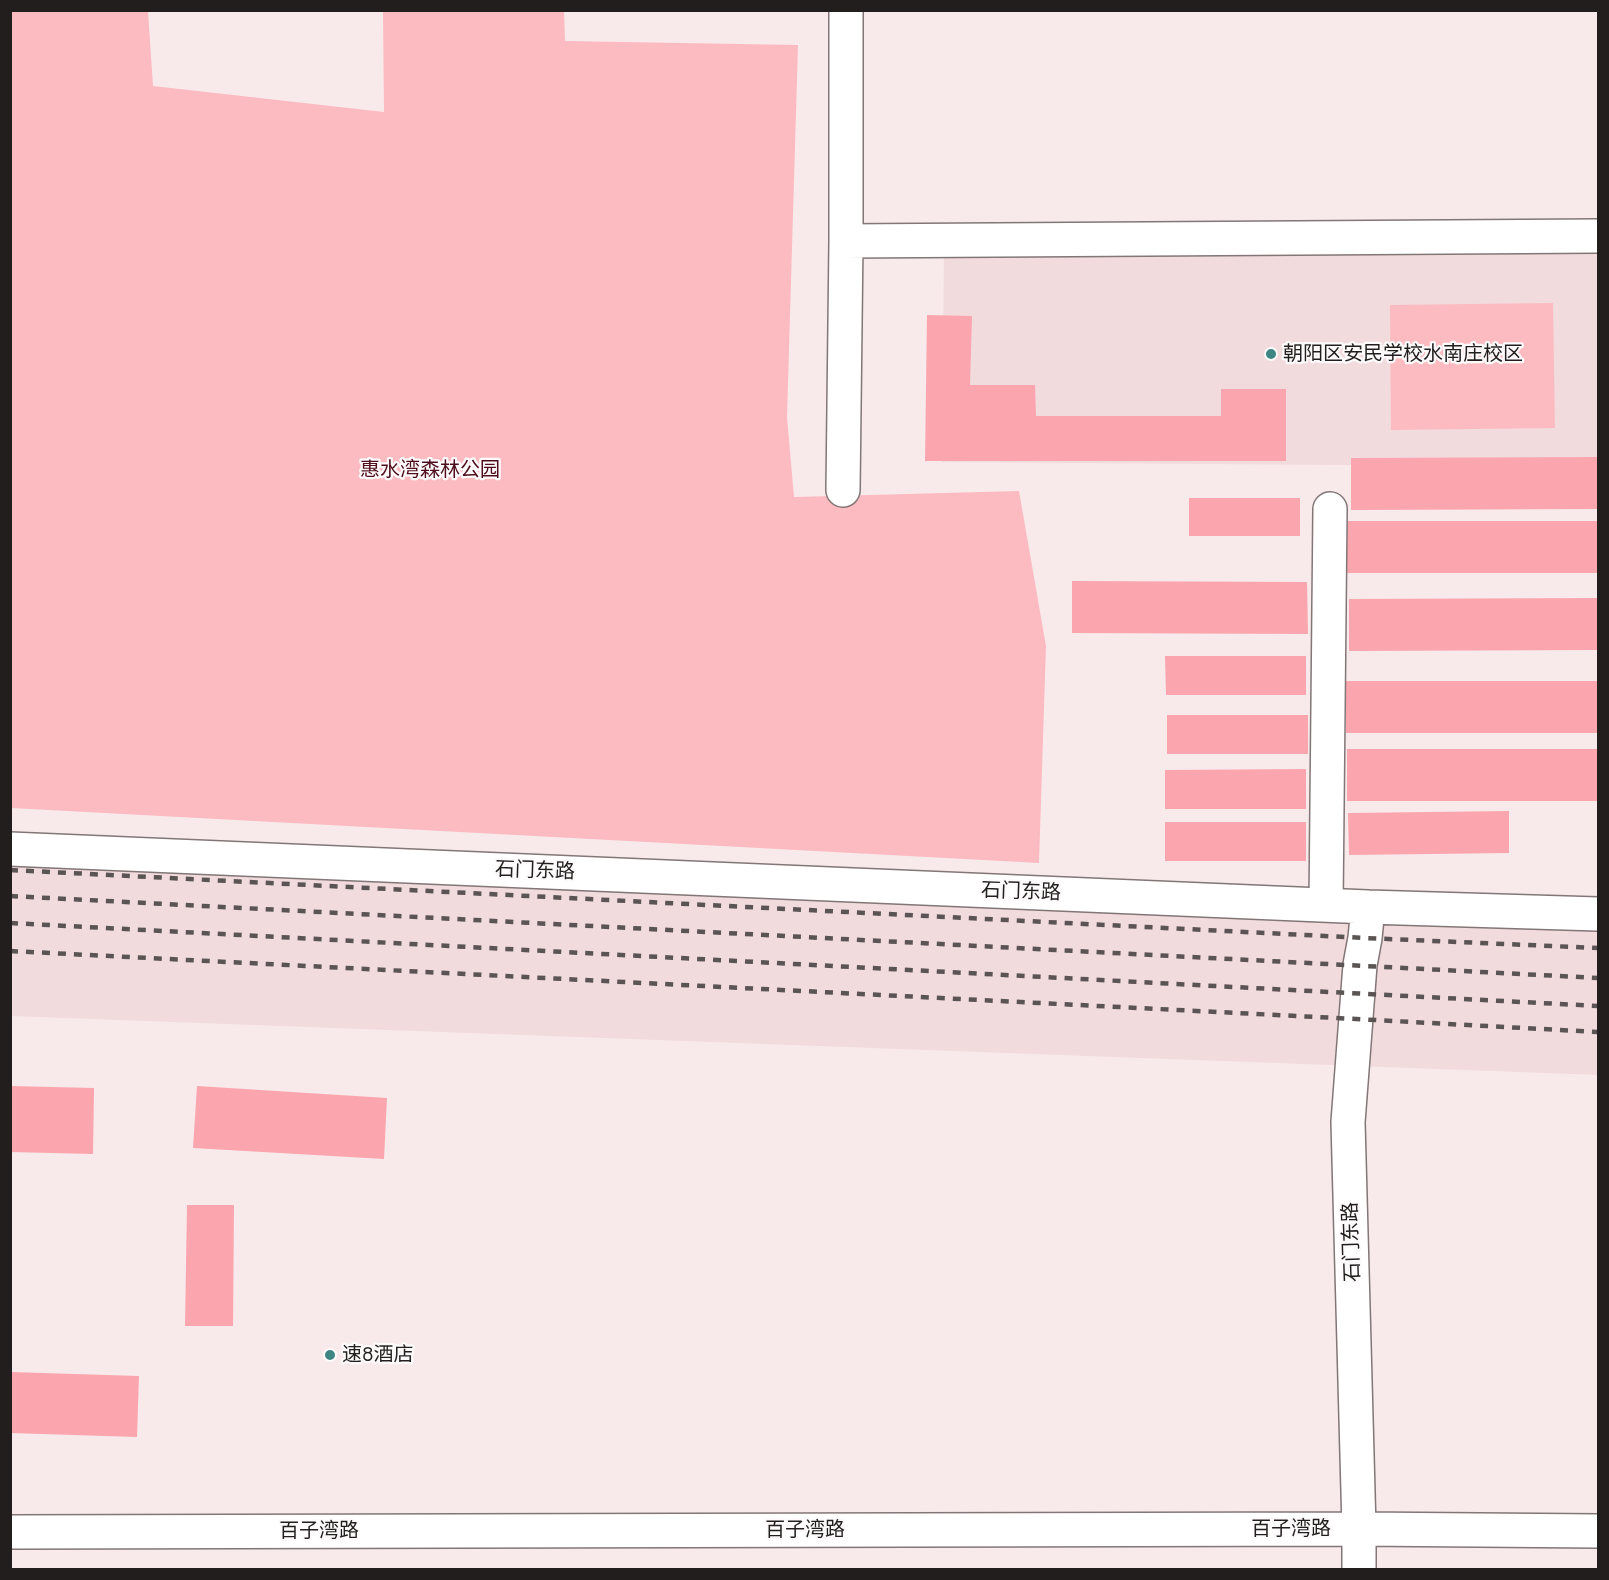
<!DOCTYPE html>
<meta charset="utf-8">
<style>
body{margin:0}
#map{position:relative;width:1609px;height:1580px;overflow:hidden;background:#f8eaeb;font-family:Manrope,sans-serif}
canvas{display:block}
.frame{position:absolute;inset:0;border:12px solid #221e1e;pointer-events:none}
</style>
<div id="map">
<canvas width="1609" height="1580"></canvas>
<div class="frame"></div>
</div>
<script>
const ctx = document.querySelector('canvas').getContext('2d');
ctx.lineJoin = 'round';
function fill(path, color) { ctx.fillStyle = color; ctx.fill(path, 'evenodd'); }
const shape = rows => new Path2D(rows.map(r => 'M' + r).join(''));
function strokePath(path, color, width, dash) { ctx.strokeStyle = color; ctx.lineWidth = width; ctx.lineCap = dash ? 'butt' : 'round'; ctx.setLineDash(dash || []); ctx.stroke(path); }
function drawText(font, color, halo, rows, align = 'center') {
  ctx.font = font + ' Manrope,"Noto Sans SC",sans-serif'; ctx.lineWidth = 4.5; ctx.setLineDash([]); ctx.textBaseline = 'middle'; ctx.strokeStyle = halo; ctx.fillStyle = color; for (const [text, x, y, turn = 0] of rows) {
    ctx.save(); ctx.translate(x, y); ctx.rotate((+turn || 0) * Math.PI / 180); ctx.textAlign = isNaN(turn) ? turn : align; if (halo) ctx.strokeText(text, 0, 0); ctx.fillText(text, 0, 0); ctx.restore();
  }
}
fill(shape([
 [944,246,1598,246,1598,467,942,462],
 [11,861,1598,926,1598,1075,11,1016]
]), '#f1dbdd');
fill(shape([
 [10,11,148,11,153,86,384,112,383,11,564,11,565,41,798,45,787,417,794,497,1019,491,1046,646,1039,863,11,808],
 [1553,303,1555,428,1391,430,1390,305]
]), '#fcbbc1');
fill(shape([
 [927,315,972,316,970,385,1035,385,1036,416,1221,416,1221,389,1286,389,1286,461,925,461],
 [1598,457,1598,509,1351,510,1351,458],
 [1189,498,1300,498,1300,536,1189,536],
 [1347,521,1598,521,1598,573,1347,573],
 [1072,581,1307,582,1308,634,1072,633],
 [1598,598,1598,650,1349,651,1349,599],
 [1165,656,1306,656,1306,695,1166,695],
 [1346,681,1598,681,1598,733,1346,733],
 [1167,715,1308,715,1308,754,1167,754],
 [1347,749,1598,749,1598,801,1347,801],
 [1306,769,1306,809,1165,809,1165,770],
 [1509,811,1509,853,1349,855,1348,813],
 [1165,822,1306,822,1306,861,1165,861],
 [10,1086,94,1088,93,1154,10,1152],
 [197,1086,387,1098,384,1159,193,1148],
 [187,1205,234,1205,233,1326,185,1326],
 [10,1372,139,1376,137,1437,10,1433]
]), '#fba5ae');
const minor = shape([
 [846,10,846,241,1598,236],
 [843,490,846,241],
 [10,849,1368,907,1365,938,1360,965,1348,1122,1359,1529,1359,1570],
 [1326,905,1330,509],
 [1368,907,1598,914],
 [10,1532,1359,1529,1598,1531]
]);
strokePath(minor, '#827677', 36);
strokePath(minor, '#fff', 33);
strokePath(shape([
 [10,870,1365,938,1598,948],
 [10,896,1598,978],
 [10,923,1598,1006],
 [10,951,1356,1019,1598,1032]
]), '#5b5454', 4.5, [8, 8]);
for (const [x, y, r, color] of [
 [1271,354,6,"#3e8684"],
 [330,1355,6,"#3e8684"]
]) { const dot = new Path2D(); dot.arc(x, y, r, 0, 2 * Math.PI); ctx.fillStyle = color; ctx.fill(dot); strokePath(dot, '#fdfafb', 2); }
drawText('20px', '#221e1e', '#fdfafb', [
 ["朝阳区安民学校水南庄校区",1283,354],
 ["速8酒店",342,1355]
], 'left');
drawText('20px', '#4e0e1c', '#fdfafb', [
 ["惠水湾森林公园",430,470]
]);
drawText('20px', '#221e1e', '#fdfafb', [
 ["石门东路",535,871,2],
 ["石门东路",1021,892,2],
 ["石门东路",1352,1242,-92],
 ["百子湾路",1291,1529],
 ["百子湾路",805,1530],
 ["百子湾路",319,1531]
]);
</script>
